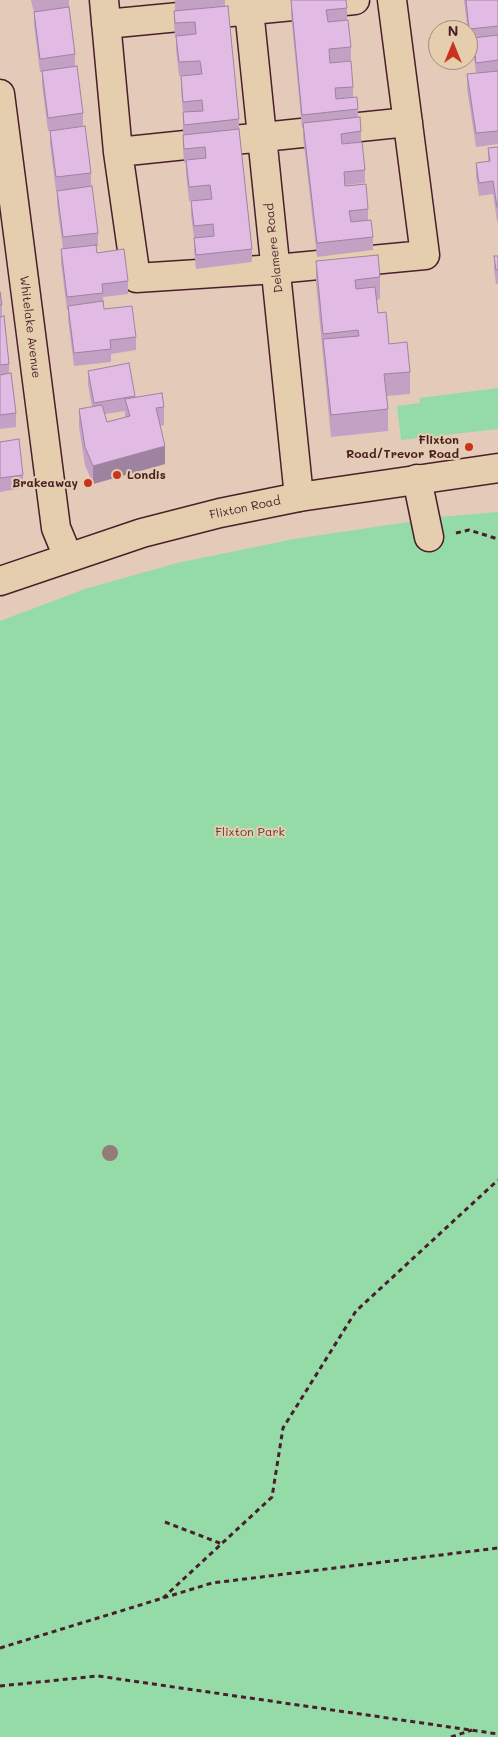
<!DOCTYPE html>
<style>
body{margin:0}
#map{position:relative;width:498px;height:1737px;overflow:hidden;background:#e4cab9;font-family:Mali,sans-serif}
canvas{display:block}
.north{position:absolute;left:428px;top:20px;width:50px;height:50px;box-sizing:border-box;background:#e5ceae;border:1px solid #a7887a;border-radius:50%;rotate:0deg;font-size:14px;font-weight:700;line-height:20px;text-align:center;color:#4a1f2b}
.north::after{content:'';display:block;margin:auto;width:18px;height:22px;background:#c8321e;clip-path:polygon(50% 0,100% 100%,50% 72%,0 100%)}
</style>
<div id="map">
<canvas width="498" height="1737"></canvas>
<div class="north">N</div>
</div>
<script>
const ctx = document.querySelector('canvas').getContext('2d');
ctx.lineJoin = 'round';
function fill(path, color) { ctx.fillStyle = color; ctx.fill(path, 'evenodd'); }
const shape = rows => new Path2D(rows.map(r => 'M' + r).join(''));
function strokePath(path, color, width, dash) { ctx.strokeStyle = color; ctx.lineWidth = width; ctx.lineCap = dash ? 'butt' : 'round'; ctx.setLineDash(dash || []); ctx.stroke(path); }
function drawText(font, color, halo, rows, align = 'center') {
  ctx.font = font + ' Mali,sans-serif'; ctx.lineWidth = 4; ctx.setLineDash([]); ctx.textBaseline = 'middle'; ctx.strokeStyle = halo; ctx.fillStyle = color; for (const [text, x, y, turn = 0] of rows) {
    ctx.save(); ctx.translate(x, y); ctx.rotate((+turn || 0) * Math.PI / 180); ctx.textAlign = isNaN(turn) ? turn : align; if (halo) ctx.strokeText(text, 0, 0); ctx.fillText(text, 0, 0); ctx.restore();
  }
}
fill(shape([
 [498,388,498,429,401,440,397,406,420,403,419,398],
 [498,512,498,1737,0,1737,0,621,85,589,177,563,294,539,415,521,419,539,442,535,439,517]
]), '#95dba8');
const minor = shape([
 [104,0,118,152,136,278,276,269,425,255,392,0],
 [248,0,299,497],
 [106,24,355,0],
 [0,94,56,528,68,557],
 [118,152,408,122],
 [417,479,429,537]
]);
const major = shape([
 [0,581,142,533,220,513,299,497,498,468]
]);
strokePath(minor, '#4a1f2b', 31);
strokePath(major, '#4a1f2b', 31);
strokePath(shape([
 [456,533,469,530,498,539],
 [165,1522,222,1544],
 [163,1598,272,1497,283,1428,356,1311,498,1180],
 [0,1648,212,1583,498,1548],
 [0,1686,98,1676,498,1734],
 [451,1737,472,1730]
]), '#4a1f2b', 3, [5, 4]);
strokePath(minor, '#e5ceae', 28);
strokePath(major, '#e5ceae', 28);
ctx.fillStyle = '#957b75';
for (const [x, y] of [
 [110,1153]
]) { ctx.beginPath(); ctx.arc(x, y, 8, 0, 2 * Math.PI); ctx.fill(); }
fill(shape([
 [31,0,69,0,69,7,75,54,75,67,83,113,83,126,91,173,91,186,98,233,98,246,96,246,97,253,128,281,128,294,103,297,104,309,136,337,136,350,111,354,111,362,74,366,68,319,68,310,67,310,61,262,61,249,63,249,57,204,57,191,56,191,50,144,50,131,48,131,42,84,42,72,40,72,34,25,34,13],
 [175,0,225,0,225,6,239,119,239,129,252,249,252,262,196,269,194,251,194,238,191,215,191,201,210,199,189,201,186,173,186,162,184,163,183,148,183,112,181,90,181,76,200,74,179,76,176,49,176,37,175,37,174,24,174,11,175,11],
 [291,0,347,8,347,20,351,47,351,61,330,63,353,87,353,97,358,109,358,117,361,131,361,142,365,170,365,183,345,185,368,209,368,220,373,237,373,250,317,257,303,137,303,128,302,128,291,14],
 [464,0,498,0,498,144,476,147,467,88,467,74,476,73,473,51,473,42,469,42],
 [498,147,498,221,497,221,493,194,479,196,476,177,476,163,488,162,488,148],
 [494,256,498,256,498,284,496,284,494,269],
 [316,261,380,277,380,299,377,300,378,313,389,344,410,372,410,394,387,396,388,409,388,431,331,437,316,283],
 [0,292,2,305,2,317,9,364,9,374,16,413,16,427,0,429],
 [129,363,135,397,164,407,164,425,160,426,165,464,93,484,85,465,79,427,79,409,92,407,88,384,88,371],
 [125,411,125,417,107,422,105,414],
 [0,442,23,475,23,488,0,492]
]), '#c2a1c4');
fill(shape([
 [165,446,165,464,93,484,93,466]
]), '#9e83a0');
const building = shape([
 [291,0,346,0,347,8,326,10,328,22,348,20,351,47,329,49,330,63,351,61,353,87,335,88,336,99,357,97,358,109,302,115,291,0],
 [466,0,498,0,498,26,469,29,466,0],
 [228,6,239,119,184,125,183,112,203,111,202,100,183,102,181,76,202,74,200,61,179,62,176,36,196,34,195,22,175,23,174,11,228,6],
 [69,7,75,54,40,59,34,12,69,7],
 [498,35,498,60,476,63,473,38,498,35],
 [77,66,83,113,48,118,42,71,77,66],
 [498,71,498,131,476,133,467,74,498,71],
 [360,117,361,131,341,134,342,144,362,142,365,170,344,172,345,186,366,184,368,209,349,211,351,222,371,220,373,237,317,243,303,123,360,117],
 [85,126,91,173,56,177,50,131,85,126],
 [239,129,252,249,196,255,194,238,214,236,213,224,194,226,191,201,212,199,210,185,189,187,186,160,206,158,205,147,184,149,183,135,239,129],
 [498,147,498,207,497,207,493,181,479,183,476,163,490,161,488,148,498,147],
 [92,186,98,233,63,237,57,191,92,186],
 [96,245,97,253,124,249,128,281,102,284,103,293,67,297,61,249,96,245],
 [378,255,380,277,355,280,356,289,375,287,378,313,386,312,389,344,407,342,410,372,384,374,388,409,331,415,323,339,359,336,358,330,323,334,316,261,378,255],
 [494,256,498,256,498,270,496,270,494,256],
 [0,292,2,305,0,305,0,292],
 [103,301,104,309,132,306,136,337,110,340,111,349,74,353,68,306,103,301],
 [4,316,9,364,0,365,0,317,4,316],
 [129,363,135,396,94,403,88,371,129,363],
 [11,373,16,413,0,415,0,375,11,373],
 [162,393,164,407,156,408,165,446,93,466,85,447,79,409,102,405,107,422,130,416,125,399,162,393],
 [19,439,23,475,0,478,0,442,19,439]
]);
fill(building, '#e1bbe4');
strokePath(building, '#9e83a0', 1);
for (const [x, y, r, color] of [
 [469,447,5,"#c8321e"],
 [117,475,5,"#c8321e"],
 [88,483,5,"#c8321e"]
]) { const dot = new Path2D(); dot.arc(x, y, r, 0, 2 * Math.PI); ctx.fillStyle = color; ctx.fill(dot); strokePath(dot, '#e5ceae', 2); }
drawText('12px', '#4a1f2b', '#e5ceae', [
 ["Delamere Road",274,248,-96],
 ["Whitelake Avenue",30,327,83],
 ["Flixton Road",245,508,-12]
]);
drawText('bold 12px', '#4a1f2b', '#e5ceae', [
 ["Flixton",459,440],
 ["Road/Trevor Road",459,454],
 ["Londis",127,475,"left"],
 ["Brakeaway",78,483]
], 'right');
drawText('12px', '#553b3e', '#e5ceae', [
 ["Flixton Park",250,832]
]);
</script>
